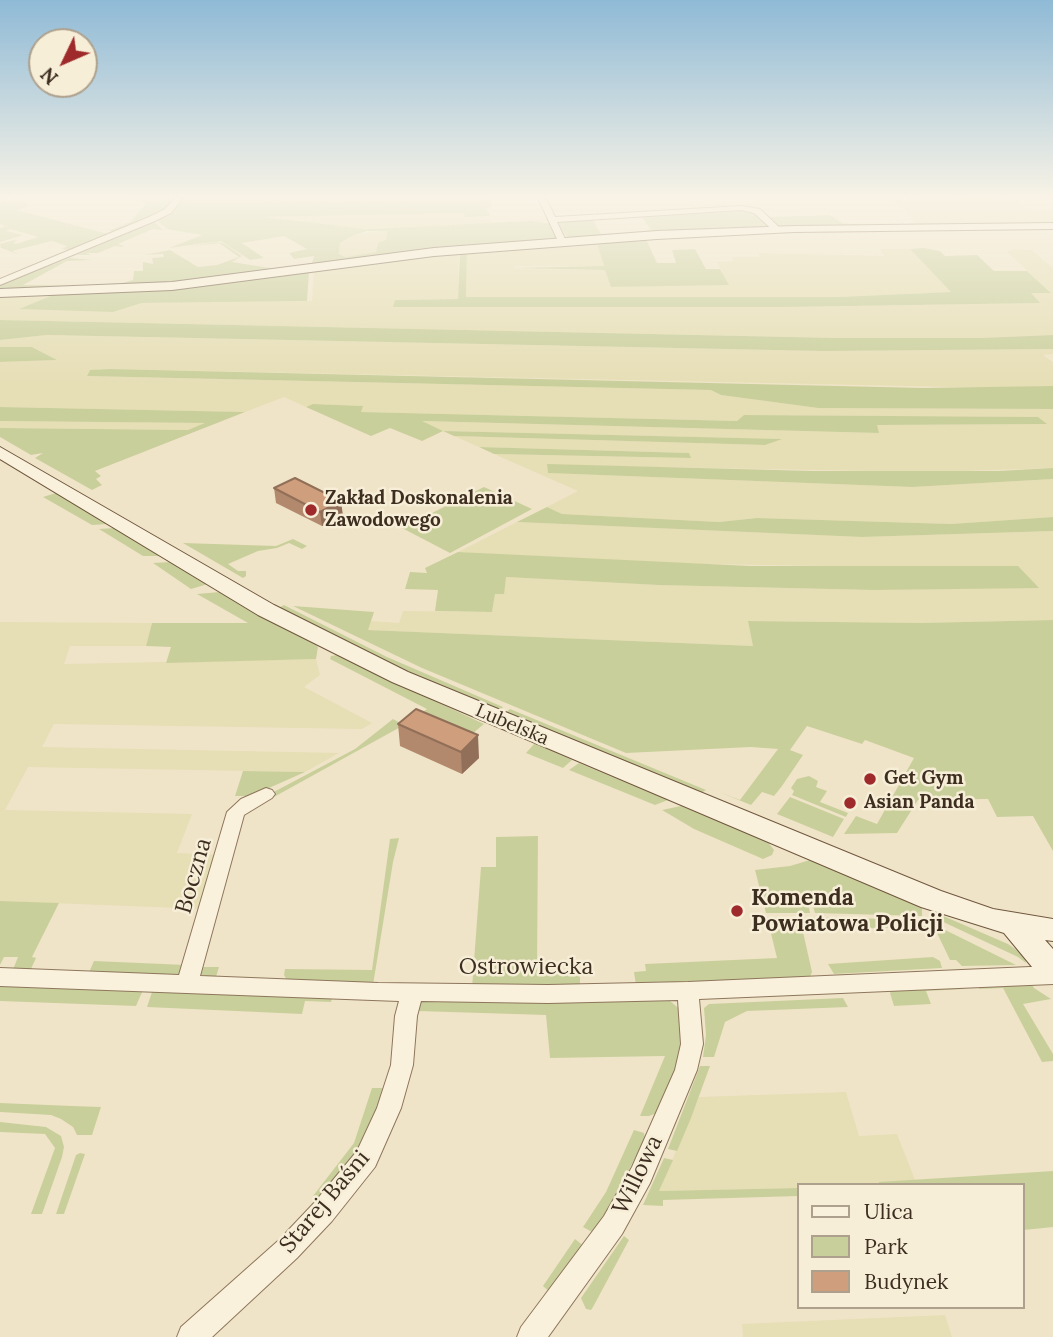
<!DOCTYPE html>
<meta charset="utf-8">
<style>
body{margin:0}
#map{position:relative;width:1053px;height:1337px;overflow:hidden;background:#f0e4c8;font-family:Lora,serif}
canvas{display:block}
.legend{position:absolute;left:797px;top:1183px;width:228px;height:126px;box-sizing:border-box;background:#f7eed8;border:2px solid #ada18e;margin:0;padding:9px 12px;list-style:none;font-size:21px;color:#3d2e20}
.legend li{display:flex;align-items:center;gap:14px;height:35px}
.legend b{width:35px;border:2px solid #ada18e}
.north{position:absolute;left:28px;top:28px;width:70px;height:70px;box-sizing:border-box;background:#f7eed8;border:2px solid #ada18e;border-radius:50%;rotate:226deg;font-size:19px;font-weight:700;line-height:28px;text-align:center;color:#3d2e20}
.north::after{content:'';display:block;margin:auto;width:24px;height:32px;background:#9e2a2b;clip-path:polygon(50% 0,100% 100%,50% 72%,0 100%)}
</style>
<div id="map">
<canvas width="1053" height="1337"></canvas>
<ul class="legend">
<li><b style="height:9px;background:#faf1dc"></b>Ulica</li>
<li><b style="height:19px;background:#c9cf9b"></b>Park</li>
<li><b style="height:19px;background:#cf9f7d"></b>Budynek</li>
</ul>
<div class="north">N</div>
</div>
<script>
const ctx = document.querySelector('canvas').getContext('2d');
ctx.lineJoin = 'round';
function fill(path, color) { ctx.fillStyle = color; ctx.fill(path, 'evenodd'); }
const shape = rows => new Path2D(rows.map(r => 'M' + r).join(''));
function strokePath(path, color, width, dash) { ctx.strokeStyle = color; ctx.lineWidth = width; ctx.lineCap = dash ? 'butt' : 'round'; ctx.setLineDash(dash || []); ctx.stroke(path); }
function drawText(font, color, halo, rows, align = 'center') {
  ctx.font = font + ' Lora,serif'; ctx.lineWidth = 5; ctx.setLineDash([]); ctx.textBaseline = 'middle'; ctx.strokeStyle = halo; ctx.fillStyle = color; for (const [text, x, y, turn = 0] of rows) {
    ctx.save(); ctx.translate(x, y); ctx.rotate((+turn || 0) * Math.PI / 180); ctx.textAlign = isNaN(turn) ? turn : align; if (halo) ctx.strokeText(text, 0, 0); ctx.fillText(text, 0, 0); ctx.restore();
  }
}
fill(shape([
 [189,198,494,198,494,200,186,203],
 [1014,198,1031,210,1053,210,1053,223,918,224,891,199],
 [465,213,466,217,490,216,492,223,351,229,255,217],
 [387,230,386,240,376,252,345,257,339,255,340,243,354,235],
 [597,244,604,266,516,266,514,269,606,270,611,287,728,284,717,262,733,261,732,257,760,257,758,253,762,253,884,256,880,249,910,249,952,292,839,297,466,298,467,253],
 [1013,249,1032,250,1053,268,1053,335,980,338,837,338,0,320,0,297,53,296,21,308,113,312,142,303,312,301,314,271,459,252,458,299,395,300,394,306,786,307,1039,303,1030,293,1050,292,1007,252],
 [47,335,823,351,1053,349,1053,354,1043,355,1053,362,1053,386,1004,388,110,369,90,370,87,376,711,390,721,395,818,408,1053,409,1053,468,930,472,547,465,548,473,912,487,1053,479,1053,517,951,524,757,518,719,522,562,514,547,507,578,491,494,454,690,458,689,453,479,447,454,436,765,445,779,439,443,431,419,421,878,433,876,425,1046,424,1038,417,744,415,737,421,361,412,362,406,313,404,306,407,284,397,245,412,0,407,0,362,57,360,32,347,0,347,0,340],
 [0,421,207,423,188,430,0,428],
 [517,522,862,537,1053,531,1053,620,920,623,748,621,754,646,367,630,371,621,399,623,403,611,492,612,495,594,505,577,658,585,874,590,1039,587,877,567,656,563,458,552],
 [0,622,152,623,146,646,70,646,64,664,316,659,320,675,304,687,372,723,362,729,54,724,42,747,339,753,305,772,28,767,5,810,192,814,177,853,221,855,204,909,0,901],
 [846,1092,859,1136,897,1134,915,1180,853,1185,799,1185,799,1188,659,1191,699,1097],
 [945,1315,952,1337,743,1337,742,1324]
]), '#e6deb5');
fill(shape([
 [17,198,31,198,23,200,30,206,17,210,108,234,69,250,62,249,67,246,52,241,12,251,20,255,1,248,0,244,14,240,17,241,13,243,16,244,38,237,10,229,6,231,23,235,0,242,0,228,5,226,0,224,0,202],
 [127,198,176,198,157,215,115,231,108,231,130,222,145,205,145,203],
 [183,198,189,198,187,203,491,200,492,207,487,208,490,216,465,217,464,213,261,217,365,229,548,220,533,222,549,223,556,238,283,268,312,263,314,256,294,259,289,253,307,249,284,236,242,243,264,258,250,260,221,241,169,248,202,235,167,229,156,220,175,208],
 [367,231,387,231,386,240,378,243,376,252,345,257,339,254,340,243,354,235],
 [738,208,755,211,773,227,572,238,566,236,558,223,592,218,601,234,645,231,651,230,640,215],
 [830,215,842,223,866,225,782,228,777,226,768,217],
 [154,221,163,230,153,229,118,244,124,246,122,247,115,246,98,253,86,253,91,255,77,255],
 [642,238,646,239,657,263,676,263,672,250,695,249,706,269,720,269,729,285,611,287,605,270,511,268,604,266,597,244,467,253,466,297,839,297,951,292,910,249,924,248,940,251,945,256,977,255,994,271,1027,271,1051,293,1031,293,1040,303,786,307,393,307,395,300,458,299,460,251,315,270,476,249],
 [216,242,223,243,242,256,232,262,276,269,162,284,0,291,0,284,70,258,94,260,67,261,23,285,112,286,133,280,134,271,143,271,143,262,153,264,152,258,164,257,163,254,144,255,170,250,198,267,217,265,239,257,219,243,187,247],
 [304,271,309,272,307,301,142,303,113,312,19,309,53,295,0,296,194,288],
 [0,320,837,338,980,338,1053,335,1053,349,823,351,47,335,0,340],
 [0,347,32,347,57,360,0,362],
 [110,369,923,388,1053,386,1053,409,818,408,721,395,711,390,87,376,90,370],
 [313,404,363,406,361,412,737,421,744,415,1038,417,1047,424,877,425,879,433,422,421,443,431,782,439,765,445,454,436,443,431,422,441,390,428,371,436,306,407],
 [0,407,245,412,95,471,101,476,96,479,102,485,92,490,35,458,43,453,31,455,0,437,0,428,188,430,205,423,0,421],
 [479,447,689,453,691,458,494,454],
 [547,464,813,471,998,471,1053,468,1053,479,912,487,548,473],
 [484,487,532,509,450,553,402,528],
 [56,493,108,524,92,525,43,497],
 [547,507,562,514,719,522,757,518,951,524,1053,517,1053,531,862,537,517,522],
 [115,528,158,554,159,556,143,556,99,529],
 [293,539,307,546,302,549,289,543,277,548,258,551,228,564,238,571,246,571,246,576,243,578,183,543,276,546],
 [458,552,750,566,1018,566,1039,588,874,590,658,585,506,577,504,594,495,594,492,612,435,611,438,590,405,589,410,572,427,573,425,568],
 [171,562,208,584,191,589,153,563],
 [220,592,313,642,318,647,316,659,166,663,171,647,146,646,152,623,248,623,197,594],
 [284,605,387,657,503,707,499,712,358,649,278,608],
 [293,606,374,612,368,630,753,646,748,621,920,623,1053,620,1053,851,1033,816,997,817,988,799,918,800,897,833,844,834,856,816,877,824,914,758,865,740,862,744,807,726,790,750,803,755,782,786,774,796,762,792,751,805,719,792,740,800,778,749,751,747,626,753,422,668],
 [337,655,484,724,466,739,404,725,245,813,201,967,219,967,215,980,212,982,198,976,240,815,251,804,355,749,393,719,404,725,427,709,330,659,331,656],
 [510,709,706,790,701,793,504,714],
 [534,744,537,744,572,760,563,768,526,753],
 [579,763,668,800,655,805,569,770],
 [243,771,305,772,251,796,235,796],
 [809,776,818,781,816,787,827,791,820,802,848,813,846,817,792,795,794,791,791,788,797,779],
 [790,797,844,819,833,837,777,814],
 [681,806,767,841,774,850,772,855,763,859,694,829,662,810],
 [538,836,537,974,580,974,580,985,472,988,481,867,496,867,496,837],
 [399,838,393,862,373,985,288,982,284,975,285,969,372,970,390,839],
 [810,860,922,907,922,916,815,913,811,900,808,902,810,913,766,913,755,870,790,866],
 [0,901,59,903,32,957,36,958,30,971,12,972,18,957,4,957,0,965],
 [934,912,1008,944,1024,955,1026,963,1018,957,939,920],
 [767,917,808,918,811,931,803,932,812,972,810,977,636,985,634,972,646,971,645,964,777,958],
 [812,917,925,920,1016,965,962,966,956,960,950,960,937,933,922,926,815,931],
 [933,957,940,961,942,968,834,974,828,964],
 [94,961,186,965,177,980,87,977],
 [1030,981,1034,988,1051,999,1023,1004,1053,1054,1053,1061,1042,1062,1003,988,979,989,980,983],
 [0,984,143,990,136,1006,0,1001],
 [963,987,964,989,926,991,931,1004,894,1006,890,993,892,990],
 [155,990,333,995,331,1002,305,1001,302,1014,147,1007,152,992],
 [843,998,848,1007,747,1011,725,1022,714,1057,703,1057,706,1035,704,1008,709,1004],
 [661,999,670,1001,682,1011,684,1034,674,1074,657,1113,649,1116,640,1116,665,1056,550,1058,546,1015,417,1011,416,1004,421,1001],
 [700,1066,710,1066,691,1118,677,1151,668,1149],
 [372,1088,387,1088,368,1139,328,1199,313,1196,354,1143],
 [0,1103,72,1106,101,1107,92,1135,77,1135,73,1127,61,1119,51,1115,0,1112],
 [0,1122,46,1127,61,1136,64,1147,62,1157,42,1214,31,1214,55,1148,45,1134,0,1132],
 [634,1130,644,1133,645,1139,597,1231,592,1232,583,1227,606,1192],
 [80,1153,85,1154,64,1214,56,1214,76,1155],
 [664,1158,673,1160,659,1191,799,1188,799,1196,663,1200,663,1206,643,1205],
 [1053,1171,1053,1227,1034,1229,1023,1230,1023,1185,879,1185,879,1182],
 [624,1236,629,1240,593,1307,591,1310,586,1309,581,1298],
 [575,1239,585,1247,552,1294,543,1286]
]), '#c9cf9b');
const street = shape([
 [175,198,183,198,171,213,155,221,0,285,0,279,149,217,165,209,175,198],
 [538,198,546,198,555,217,741,206,760,209,782,230,775,232,754,213,741,210,557,222,566,241,562,243,558,241,538,198],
 [266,788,272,790,275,794,272,798,244,815,200,976,378,983,548,985,688,982,1053,966,1053,984,699,999,703,1044,697,1070,650,1183,622,1234,548,1337,517,1337,521,1327,604,1216,632,1167,675,1070,681,1044,678,1000,548,1003,421,1001,417,1016,413,1065,401,1108,375,1167,332,1221,297,1258,212,1337,177,1337,181,1327,279,1240,314,1203,357,1151,377,1108,391,1065,395,1016,399,1001,0,986,0,968,179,975,227,812,241,799,266,788]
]);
const secondary = shape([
 [1053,223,1053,229,794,232,657,239,434,256,172,290,0,297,0,289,172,282,434,248,657,231,794,226,1053,223],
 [0,447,274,605,408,672,941,891,993,909,1053,919,1053,941,1045,940,1053,949,1053,982,1042,979,1004,933,921,907,392,682,258,615,0,459,0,447]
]);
strokePath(street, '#8d765c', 2);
strokePath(secondary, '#6f573f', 2);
fill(street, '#faf1dc');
fill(secondary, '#faf1dc');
fill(shape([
 [274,488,343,516,322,526,276,503],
 [398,724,479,758,462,774,400,746]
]), '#b2896c');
fill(shape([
 [341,501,343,516,322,526,320,512],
 [478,735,479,758,462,774,461,752]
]), '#916f58');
const building = shape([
 [295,478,341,501,320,512,274,488,295,478],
 [416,709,478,735,461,752,398,724,416,709]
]);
fill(building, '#cf9f7d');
strokePath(building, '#916f58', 2);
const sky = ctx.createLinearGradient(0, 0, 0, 385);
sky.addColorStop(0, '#8fbad6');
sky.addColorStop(0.51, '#f8f3e6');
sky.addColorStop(1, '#f8f3e600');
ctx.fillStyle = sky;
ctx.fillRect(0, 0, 1053, 385);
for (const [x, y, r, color] of [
 [311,510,7,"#9e2a2b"],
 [870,779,7,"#9e2a2b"],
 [850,803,7,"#9e2a2b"],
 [737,911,7,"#9e2a2b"]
]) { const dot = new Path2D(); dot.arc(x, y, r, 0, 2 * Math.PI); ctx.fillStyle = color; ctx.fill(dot); strokePath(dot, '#f7eed8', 2.5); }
drawText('bold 19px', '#3d2e20', '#f7eed8', [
 ["Zakład Doskonalenia",325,499],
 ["Zawodowego",325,521],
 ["Get Gym",884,779],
 ["Asian Panda",864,803]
], 'left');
drawText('19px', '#3d2e20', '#f7eed8', [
 ["Lubelska",512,725,23]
]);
drawText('23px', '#3d2e20', '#f7eed8', [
 ["Boczna",194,876,-74],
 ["Ostrowiecka",526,967],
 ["Willowa",638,1175,-64],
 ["Starej Baśni",325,1202,-50]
]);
drawText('bold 23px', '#3d2e20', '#f7eed8', [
 ["Komenda",751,898],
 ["Powiatowa Policji",751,924]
], 'left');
</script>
